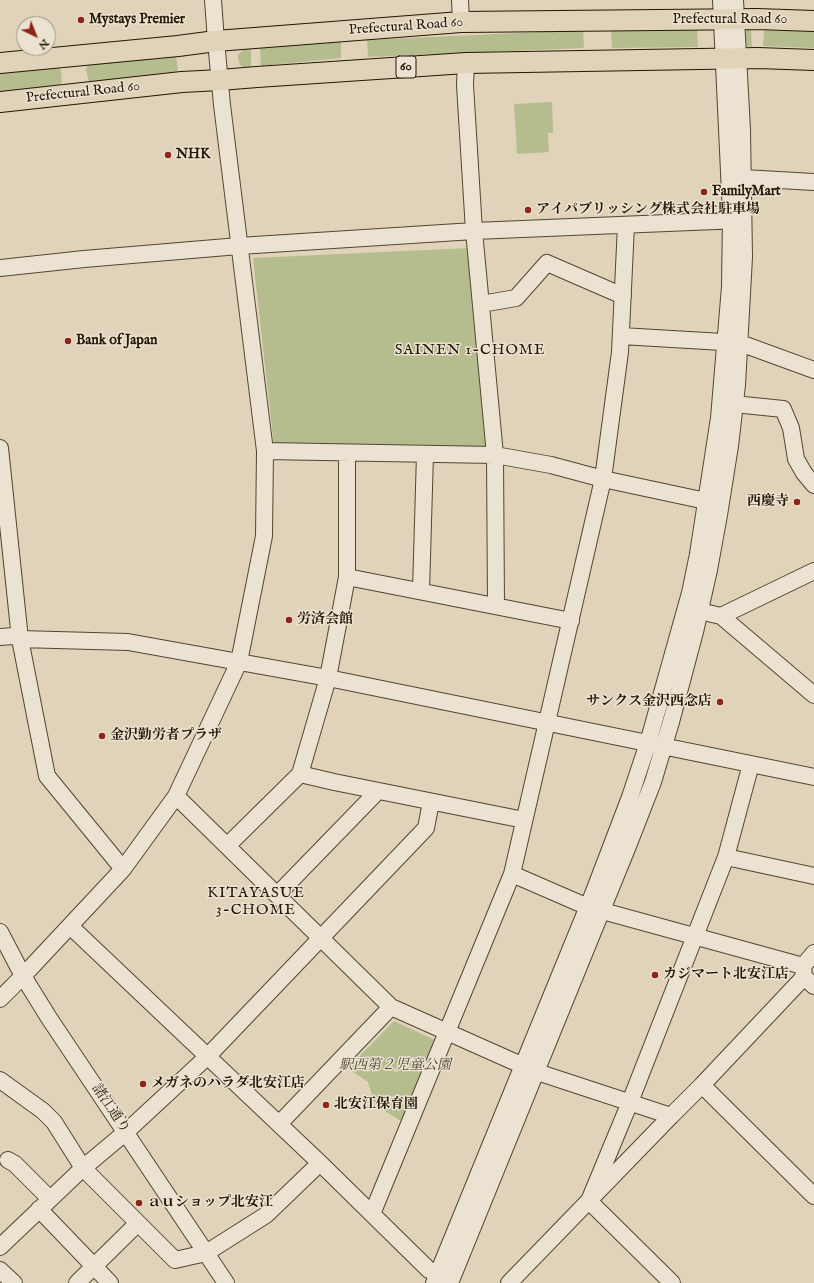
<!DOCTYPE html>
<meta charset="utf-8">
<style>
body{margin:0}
#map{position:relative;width:814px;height:1283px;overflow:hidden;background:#e0d3b9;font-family:"IM FELL English",serif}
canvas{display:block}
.north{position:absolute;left:16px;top:16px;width:40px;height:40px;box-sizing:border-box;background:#ebe2d2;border:1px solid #9b9180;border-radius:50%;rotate:137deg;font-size:11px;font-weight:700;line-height:16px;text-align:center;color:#241704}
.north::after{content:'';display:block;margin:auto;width:14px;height:18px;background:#8f2418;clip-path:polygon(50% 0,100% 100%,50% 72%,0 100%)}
</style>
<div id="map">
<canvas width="814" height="1283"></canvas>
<div class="north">N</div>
</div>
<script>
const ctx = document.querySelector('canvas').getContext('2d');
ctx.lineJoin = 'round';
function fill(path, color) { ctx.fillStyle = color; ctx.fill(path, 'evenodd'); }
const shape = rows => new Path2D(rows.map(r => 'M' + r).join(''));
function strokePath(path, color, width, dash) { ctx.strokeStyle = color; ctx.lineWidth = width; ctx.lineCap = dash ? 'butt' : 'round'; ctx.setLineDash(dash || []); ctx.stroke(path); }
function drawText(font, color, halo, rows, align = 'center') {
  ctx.font = font + ' "IM FELL English","Noto Serif JP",serif'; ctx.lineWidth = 3; ctx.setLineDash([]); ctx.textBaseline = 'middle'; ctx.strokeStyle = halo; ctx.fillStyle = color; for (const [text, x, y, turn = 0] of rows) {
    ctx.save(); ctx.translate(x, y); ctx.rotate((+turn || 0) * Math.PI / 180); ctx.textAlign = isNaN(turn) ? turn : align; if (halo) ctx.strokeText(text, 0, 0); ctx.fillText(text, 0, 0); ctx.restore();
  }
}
fill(shape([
 [697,29,698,47,612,48,611,30],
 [747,29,751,29,752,47,746,46,744,43,745,32],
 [583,30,584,48,368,57,367,40],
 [764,30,814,31,814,48,763,46],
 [341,42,341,58,261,66,260,48],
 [248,48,251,50,251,67,246,68,240,65,238,59,238,55,244,49],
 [176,56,178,70,175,73,91,82,89,81,88,79,86,68,89,64],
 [58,67,61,70,62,82,60,85,0,92,0,73],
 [552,102,553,133,548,133,549,152,517,154,514,104],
 [471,248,491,452,274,446,253,258],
 [394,1021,439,1042,406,1124,375,1105,368,1082,348,1068]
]), '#b5bc8e');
const minor = shape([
 [460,0,461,22],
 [466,63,465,85,474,231,495,455,496,606],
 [743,178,814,182],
 [0,268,84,259,239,246,474,231,740,220],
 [481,304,516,298,547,263,623,296],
 [621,336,740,343,814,370],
 [734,404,783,409,791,428,796,459,804,473,814,485],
 [0,448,20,639,47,776,123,869],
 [265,451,495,455,551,465,603,479,706,501],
 [347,577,571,621],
 [421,591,425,454],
 [699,611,721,616,814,571],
 [721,616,814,695],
 [0,637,14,636,20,639,128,642,328,678,814,777],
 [300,774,334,782,524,820],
 [176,796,391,1007,537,1072,671,1116,702,1085,814,1196],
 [227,846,300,774,328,678,347,577,347,454],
 [726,857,814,876],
 [512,874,588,907,803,966],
 [277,895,378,791],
 [70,926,320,1163,429,1270,448,1278],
 [0,932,23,976,49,1018,226,1283],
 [814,953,803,966,804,977,814,986],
 [0,999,23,976,123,869,176,796,239,662,264,536,265,451,222,105,216,41,213,0],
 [0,1080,43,1111,54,1122,83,1168,175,1260,206,1253,266,1215,320,1163],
 [702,1085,804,977],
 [279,1124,391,1007],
 [8,1160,15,1164,50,1199],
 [589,1201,630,1102,726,857,751,764],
 [589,1201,672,1283],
 [39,1209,110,1283],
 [372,1214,512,874,603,479,620,352,626,225],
 [0,1247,83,1168,126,1132,208,1056,426,828,431,802],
 [0,1270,14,1283],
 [77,1283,138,1223],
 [434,1283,593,894,630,797,648,743,690,593,698,554,719,418,730,287,731,215,721,0],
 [450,1283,628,846,653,782,671,722,695,632,709,570,719,515,730,446,737,385,744,257,742,130,735,0],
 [509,1283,671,1116]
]);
const major = shape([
 [0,63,178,46,216,41,461,22,757,19,814,21],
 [0,102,182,82,220,80,257,77,466,63,758,58,814,60]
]);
strokePath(minor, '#534631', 18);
strokePath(major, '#241704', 22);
strokePath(minor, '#ebe2d2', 16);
strokePath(major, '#e0d3b9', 20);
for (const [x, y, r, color] of [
 [81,20,4,"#8f2418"],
 [168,155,4,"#8f2418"],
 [704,192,4,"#8f2418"],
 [528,210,4,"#8f2418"],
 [68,341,4,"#8f2418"],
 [797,502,4,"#8f2418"],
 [289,620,4,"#8f2418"],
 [720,702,4,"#8f2418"],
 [102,736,4,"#8f2418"],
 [655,975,4,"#8f2418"],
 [143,1084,4,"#8f2418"],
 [326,1105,4,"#8f2418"],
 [139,1203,4,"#8f2418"]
]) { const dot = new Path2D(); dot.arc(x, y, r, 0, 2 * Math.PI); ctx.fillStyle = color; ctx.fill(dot); strokePath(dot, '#ebe2d2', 1.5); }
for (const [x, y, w] of [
 [406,67,20]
]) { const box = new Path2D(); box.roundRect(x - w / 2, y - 11, w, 22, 3); ctx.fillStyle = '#ebe2d2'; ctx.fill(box); strokePath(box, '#241704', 1); }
drawText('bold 13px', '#241704', null, [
 ["60",406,67]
]);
drawText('bold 14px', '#241704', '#ebe2d2', [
 ["Mystays Premier",89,20],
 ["NHK",176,155],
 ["FamilyMart",712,192],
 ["アイパブリッシング株式会社駐車場",536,210],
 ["Bank of Japan",76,341],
 ["西慶寺",789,502,"right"],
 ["労済会館",297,620],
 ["サンクス金沢西念店",712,702,"right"],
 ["金沢勤労者プラザ",110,736],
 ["カジマート北安江店",663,975],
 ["メガネのハラダ北安江店",151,1084],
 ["北安江保育園",334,1105],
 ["ａｕショップ北安江",147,1203]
], 'left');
drawText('14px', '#241704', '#ebe2d2', [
 ["Prefectural Road 60",730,20],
 ["Prefectural Road 60",406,27,-4],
 ["Prefectural Road 60",83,93,-6],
 ["諸江通り",110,1109,56]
]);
drawText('italic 14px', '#50492d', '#ebe2d2', [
 ["駅西第２児童公園",395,1066]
]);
ctx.letterSpacing = '1px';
drawText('15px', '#241704', '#ebe2d2', [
 ["SAINEN 1-CHOME",470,351],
 ["KITAYASUE",256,894],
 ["3-CHOME",256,911]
]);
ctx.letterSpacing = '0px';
</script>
